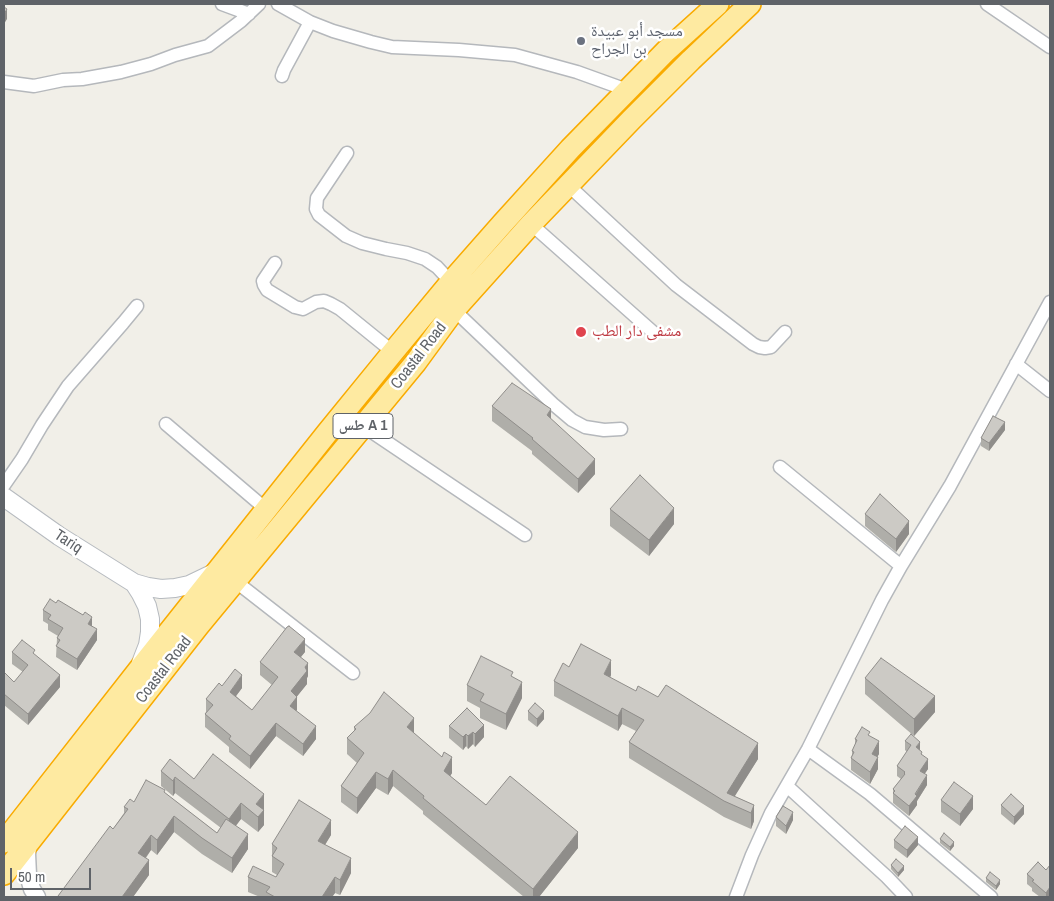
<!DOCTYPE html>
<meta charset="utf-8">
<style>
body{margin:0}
#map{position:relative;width:1054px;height:901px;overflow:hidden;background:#f1efe8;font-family:"Archivo Narrow",sans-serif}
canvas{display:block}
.frame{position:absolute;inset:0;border:5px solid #5f6368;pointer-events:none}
.scale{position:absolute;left:10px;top:868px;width:81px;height:22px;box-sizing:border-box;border:2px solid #5f6368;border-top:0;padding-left:6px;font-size:15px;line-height:18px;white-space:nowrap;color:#5f6368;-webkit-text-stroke:4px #fff;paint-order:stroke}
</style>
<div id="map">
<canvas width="1054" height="901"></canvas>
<div class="frame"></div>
<div class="scale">50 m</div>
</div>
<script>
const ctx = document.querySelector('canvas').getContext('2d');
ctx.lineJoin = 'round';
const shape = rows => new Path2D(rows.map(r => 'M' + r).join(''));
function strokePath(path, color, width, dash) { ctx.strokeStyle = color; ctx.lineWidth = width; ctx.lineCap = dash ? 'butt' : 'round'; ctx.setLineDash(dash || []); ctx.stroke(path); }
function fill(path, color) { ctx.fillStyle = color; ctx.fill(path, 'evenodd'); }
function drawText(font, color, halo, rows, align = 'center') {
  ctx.font = font + ' "Archivo Narrow","Noto Naskh Arabic",sans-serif'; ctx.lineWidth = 5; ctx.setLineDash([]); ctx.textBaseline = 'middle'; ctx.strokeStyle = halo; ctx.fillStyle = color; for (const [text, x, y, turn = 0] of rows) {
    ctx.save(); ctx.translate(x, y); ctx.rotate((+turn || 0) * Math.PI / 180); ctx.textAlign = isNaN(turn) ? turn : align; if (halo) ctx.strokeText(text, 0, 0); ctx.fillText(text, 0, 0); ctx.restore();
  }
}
const minor = shape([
 [222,4,249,14],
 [278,4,310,22,333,31,371,42,392,47,459,50,515,55,577,72,627,90],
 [987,4,1050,47],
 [282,76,284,70,310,22],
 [4,82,34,86,63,80,82,79,121,72,151,64,175,55,208,46,241,21,259,4],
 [347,153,317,198,316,209,319,215,346,236,362,243,386,249,407,253,425,259,437,267,451,282],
 [568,185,676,285,753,344,759,347,765,348,771,347,785,332],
 [531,224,654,333],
 [275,263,263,281,264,285,267,290,295,307,303,309,316,302,324,301,331,304,340,309,393,352],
 [454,310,553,404,572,420,585,427,604,430,621,429],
 [1016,364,1050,391],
 [166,424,267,510],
 [363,426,525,535],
 [780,467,901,566],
 [4,485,22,459,42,425,68,386,123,323,137,306],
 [235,581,353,673],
 [808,749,870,794,991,897],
 [787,786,887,877,906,897],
 [736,897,752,855,771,813,808,749,882,600,901,566,950,486,1050,302]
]);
const tertiary = shape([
 [29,842,27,854,28,875,32,889,37,897]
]);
const secondary = shape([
 [4,497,59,536,134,583,148,587,161,589,175,588,189,585,216,572],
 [134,583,141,594,147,606,150,619,150,632,148,645,141,663]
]);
const trunk = shape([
 [4,842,138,671,327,433,393,352,451,282,503,223,570,149,666,51,718,4],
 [4,874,199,625,416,362,454,310,531,224,631,120,691,60,750,4]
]);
strokePath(minor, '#b5b8bc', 15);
strokePath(tertiary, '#b5b8bc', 19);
strokePath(secondary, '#b6babf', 20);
strokePath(trunk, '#f9ab00', 24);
strokePath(minor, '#fff', 12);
strokePath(tertiary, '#fff', 16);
strokePath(secondary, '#fff', 18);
strokePath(trunk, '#feeaa1', 21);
fill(shape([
 [492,406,551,419,595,474,578,493,532,454,532,451,492,421],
 [1005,430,989,451,981,446,981,438],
 [610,509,674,524,649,556,610,526],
 [865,514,909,534,896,552,865,526],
 [43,610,92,626,97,640,77,670,56,657,57,638,58,636,48,630,48,624,43,621],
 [12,652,35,655,60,687,28,725,4,705,4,672,14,682,23,672,12,664],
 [305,652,301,657,308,676,307,678,307,684,297,696,297,710,296,711,316,739,303,756,276,736,250,769,229,752,229,747,205,727,205,714,206,712,206,699,222,686,242,688,236,696,252,710,272,685,260,675,260,662],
 [569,667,611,675,610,678,758,759,734,796,754,805,754,821,751,829,724,817,629,758,629,742,636,731,622,724,618,731,554,696,554,681],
 [513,677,522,698,506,730,480,718,480,708,467,701,467,685],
 [865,678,935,712,914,736,865,694],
 [467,708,484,737,475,747,473,744,468,749,466,746,463,750,449,738,449,726],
 [528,711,544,719,537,727,528,720],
 [354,727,414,733,452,773,450,776,486,805,578,848,539,897,524,897,423,814,423,811,393,786,388,795,376,788,357,814,341,802,341,786,357,763,347,754,347,738,354,731],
 [870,736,879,754,877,757,878,769,870,784,851,770,851,758,852,755,852,751,855,745,855,739],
 [905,741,920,750,928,769,924,774,927,785,917,801,917,805,909,816,893,803,893,789,901,779,897,776,897,766,907,752,905,750],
 [161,771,194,779,264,809,264,825,258,832,241,819,236,826,248,849,232,873,202,854,174,832,157,855,151,850,146,858,149,875,133,897,58,897,58,896,113,829,124,813,124,807,134,802,165,793,217,833,221,828,175,793,173,796,161,786],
 [941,800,973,809,960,826,941,812],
 [1001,805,1024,814,1014,825,1001,814],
 [776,817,793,820,786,834,776,826],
 [1050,827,1050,838,1049,836,1049,828],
 [331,835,325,845,351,873,340,895,335,893,332,897,260,897,248,892,248,877,276,877,277,875,272,872,272,844],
 [940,839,954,846,950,851,940,843],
 [894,840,918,845,907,858,894,848],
 [1038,862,1050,897,1040,897,1032,891,1032,888,1027,884,1027,874],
 [891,865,904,870,898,877,891,869],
 [986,878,1000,884,996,890,986,882]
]), '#afaea9');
fill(shape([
 [7,9,7,19,4,24,4,14],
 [551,409,551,424,547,415],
 [1005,422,1005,430,989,451,989,443],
 [595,459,595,474,578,493,578,479],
 [674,508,674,524,649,556,649,540],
 [909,521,909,534,896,552,896,539],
 [92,617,92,628,88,624],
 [97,629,97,640,77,670,77,659],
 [305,639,305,652,294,665,294,652],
 [611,660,611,675,604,690,604,674],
 [308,663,308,676,307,678,307,684,291,704,291,691,305,667],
 [60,675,60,687,28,725,28,714],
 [242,675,242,688,230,704,230,692],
 [522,682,522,698,506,730,506,714],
 [935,696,935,712,914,736,914,719],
 [297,697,297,710,290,719,290,706],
 [622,708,622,724,618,731,618,716],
 [544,711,544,719,537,727,537,719],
 [414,718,414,734,407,727],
 [276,723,276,736,250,769,250,756],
 [484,725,484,737,475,747,475,734],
 [316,726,316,739,303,756,303,744],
 [473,732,473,744,468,749,468,736],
 [466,734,466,746,463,750,463,737],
 [879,741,879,754,872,766,872,754],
 [920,742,920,752,916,747],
 [758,743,758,759,730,804,727,793],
 [452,757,452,773,444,787,444,771],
 [878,757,878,769,870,784,870,772],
 [928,759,928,769,920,781,920,771],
 [393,770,393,786,388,795,388,779],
 [376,772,376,788,357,814,357,798],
 [927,775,927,785,917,801,917,805,909,816,909,806],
 [175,777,175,793,173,796,173,781],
 [264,794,264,809,258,817,256,804],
 [973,796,973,809,960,826,960,814],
 [241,803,241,819,229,834,229,819],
 [754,805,754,821,751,829,751,813],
 [1024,806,1024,814,1014,825,1014,817],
 [264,810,264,825,258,832,258,817],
 [793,812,793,820,786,834,786,826],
 [174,816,174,832,157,855,157,840],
 [331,820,331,835,318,856,318,841],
 [578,832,578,848,539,897,533,897,533,889],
 [248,834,248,849,232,873,232,858],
 [151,835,151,850,138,868,138,853],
 [918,837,918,845,907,858,907,850],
 [954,842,954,846,950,851,950,847],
 [351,858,351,873,340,895,340,880],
 [149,860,149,875,133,897,122,897],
 [904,866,904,870,898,877,898,873],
 [335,877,335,893,332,897,322,897],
 [1000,880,1000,884,996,890,996,886],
 [1050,882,1050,897,1046,897,1046,893]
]), '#8f8d8a');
const building = shape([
 [4,7,7,9,4,14,4,7],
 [512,383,551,409,547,415,595,459,578,479,532,439,533,438,492,406,512,383],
 [993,416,1005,422,989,443,981,438,993,416],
 [640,475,674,508,649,540,610,509,640,475],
 [880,494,909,521,896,539,865,514,880,494],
 [50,599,56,603,58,600,83,615,85,612,92,617,88,624,97,629,77,659,56,646,60,640,57,638,63,628,48,619,51,615,43,610,50,599],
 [289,626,305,639,294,652,308,663,305,667,307,671,291,691,297,697,290,706,316,726,303,744,276,723,250,756,229,739,231,736,205,714,213,705,206,699,219,683,222,686,235,669,242,675,230,692,252,710,278,677,260,662,287,627,289,626],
 [22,640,35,650,33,653,60,675,28,714,4,694,4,672,14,682,28,665,12,652,22,640],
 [581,644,611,660,604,674,636,691,638,686,658,697,666,685,758,743,727,793,754,805,751,813,724,801,629,742,644,720,622,708,618,716,554,681,563,663,569,667,581,644],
 [481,656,513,672,511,676,522,682,506,714,480,701,484,694,467,685,481,656],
 [881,658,935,696,914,719,865,678,881,658],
 [384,692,414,718,407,727,442,757,444,752,452,757,444,771,486,805,510,776,578,832,533,889,423,798,424,796,393,770,388,779,376,772,357,798,341,786,364,753,347,738,356,729,354,727,370,713,384,692],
 [535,703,544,711,537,719,528,711,535,703],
 [467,708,484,725,475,734,473,732,468,736,466,734,463,737,449,726,467,708],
 [862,727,870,732,868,735,879,741,872,754,878,757,870,772,851,758,854,752,852,751,857,740,855,739,862,727],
 [911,734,920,742,916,747,922,752,921,754,928,759,920,771,927,775,915,794,917,796,909,806,893,793,895,791,893,789,905,774,904,773,905,772,897,766,911,745,905,741,911,734],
 [213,754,264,794,256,804,264,810,258,817,241,803,229,819,175,777,173,781,161,771,170,759,194,779,213,754],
 [146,780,165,790,164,792,217,833,226,819,248,834,232,858,202,838,174,816,157,840,151,835,138,853,149,860,122,897,60,897,58,896,110,826,113,829,128,809,124,807,130,799,134,802,146,780],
 [954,782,973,796,960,814,941,800,954,782],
 [1011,794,1024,806,1014,817,1001,805,1011,794],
 [299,800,331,820,318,841,351,858,340,880,335,877,322,897,275,897,266,892,270,887,248,877,253,866,276,877,284,864,272,856,277,848,272,844,299,800],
 [783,806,793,812,786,826,776,817,783,806],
 [905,826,918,837,907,850,894,840,905,826],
 [944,833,954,842,950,847,940,839,944,833],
 [896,859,904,866,898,873,891,865,896,859],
 [1038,862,1046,870,1050,865,1050,887,1046,893,1032,881,1034,880,1027,874,1038,862],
 [990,872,1000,880,996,886,986,878,990,872]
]);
fill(building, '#cccac5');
strokePath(building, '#8f8d8a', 1);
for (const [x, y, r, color] of [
 [581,41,5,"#6b7280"],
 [581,332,6,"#e0444e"]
]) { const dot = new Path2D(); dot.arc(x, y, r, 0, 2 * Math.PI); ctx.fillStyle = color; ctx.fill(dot); strokePath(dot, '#fff', 2); }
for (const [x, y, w] of [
 [363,426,60]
]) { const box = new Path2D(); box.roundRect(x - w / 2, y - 12.5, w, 25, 4); ctx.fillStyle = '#fff'; ctx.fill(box); strokePath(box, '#5f6368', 1); }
drawText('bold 15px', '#5f6368', null, [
 ["طس A 1",363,426]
]);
drawText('16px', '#5b616d', '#fff', [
 ["مسجد أبو عبيدة",591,32],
 ["بن الجراح",591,50]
], 'left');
drawText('16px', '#be3a42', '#fff', [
 ["مشفى دار الطب",592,332]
], 'left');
drawText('16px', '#5f6368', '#fff', [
 ["Coastal Road",419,356,-52],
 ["Tariq",68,542,33],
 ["Coastal Road",164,670,-52]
]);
</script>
